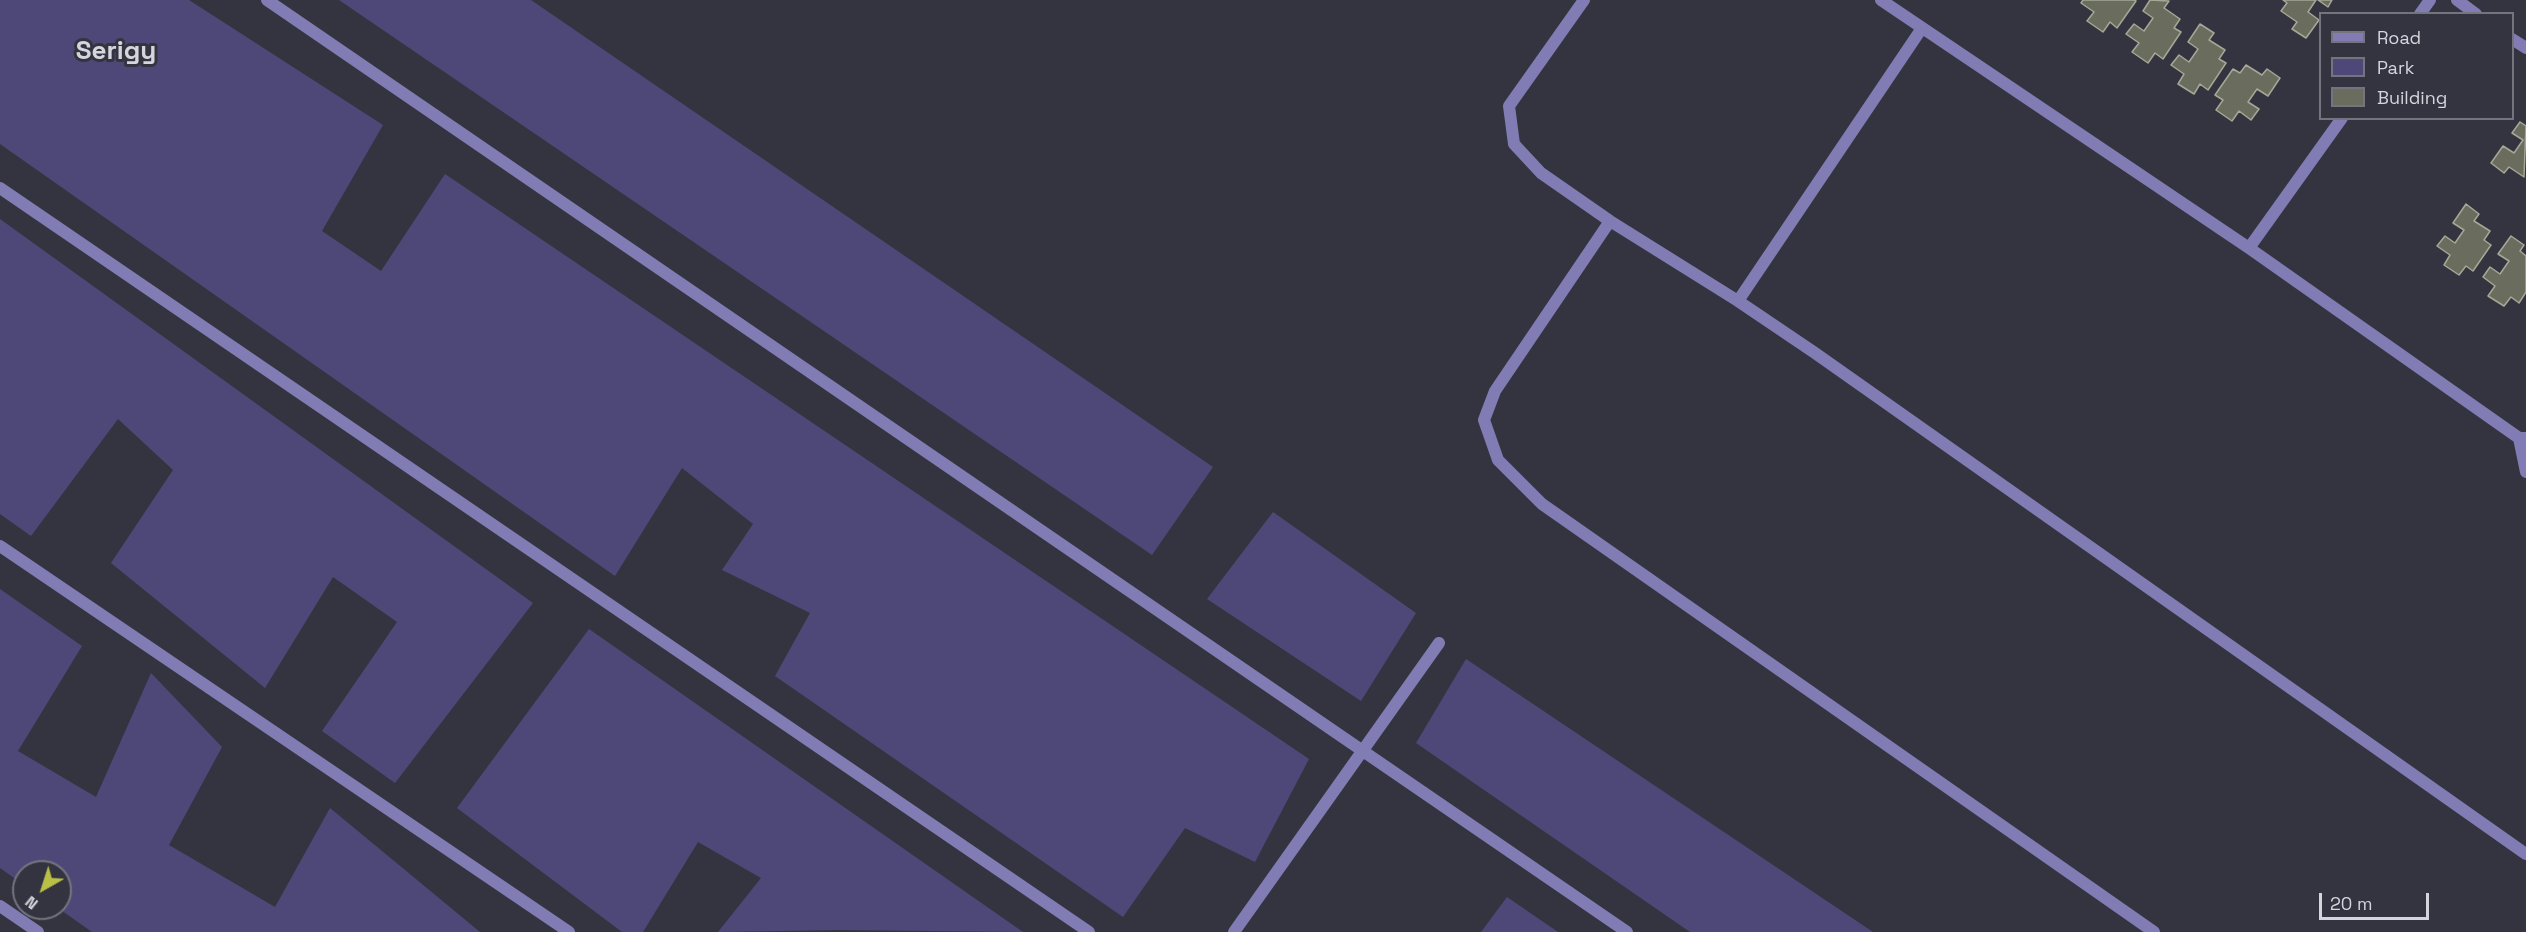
<!DOCTYPE html>
<style>
body{margin:0}
#map{position:relative;width:2526px;height:932px;overflow:hidden;background:#343441;font-family:"Space Grotesk",sans-serif}
canvas{display:block}
.legend{position:absolute;left:2319px;top:12px;width:195px;height:108px;box-sizing:border-box;background:#343441;border:2px solid #74747f;margin:0;padding:8px 10px;list-style:none;font-size:18px;color:#d5d5dd}
.legend li{display:flex;align-items:center;gap:12px;height:30px}
.legend b{width:30px;border:2px solid #74747f}
.north{position:absolute;left:12px;top:860px;width:60px;height:60px;box-sizing:border-box;background:#343441;border:2px solid #74747f;border-radius:50%;rotate:219deg;font-size:16px;font-weight:700;line-height:24px;text-align:center;color:#d5d5dd}
.north::after{content:'';display:block;margin:auto;width:21px;height:27px;background:#b9c046;clip-path:polygon(50% 0,100% 100%,50% 72%,0 100%)}
.scale{position:absolute;left:2319px;top:893px;width:110px;height:27px;box-sizing:border-box;border:3px solid #d5d5dd;border-top:0;padding-left:8px;font-size:18px;line-height:21px;white-space:nowrap;color:#d5d5dd;-webkit-text-stroke:4px #343441;paint-order:stroke}
</style>
<div id="map">
<canvas width="2526" height="932"></canvas>
<ul class="legend">
<li><b style="height:8px;background:#817cb3"></b>Road</li>
<li><b style="height:16px;background:#4d4877"></b>Park</li>
<li><b style="height:16px;background:#6a6c5d"></b>Building</li>
</ul>
<div class="north">N</div>
<div class="scale">20 m</div>
</div>
<script>
const ctx = document.querySelector('canvas').getContext('2d');
ctx.lineJoin = 'round';
function fill(path, color) { ctx.fillStyle = color; ctx.fill(path, 'evenodd'); }
const shape = rows => new Path2D(rows.map(r => 'M' + r).join(''));
function strokePath(path, color, width, dash) { ctx.strokeStyle = color; ctx.lineWidth = width; ctx.lineCap = dash ? 'butt' : 'round'; ctx.setLineDash(dash || []); ctx.stroke(path); }
function drawText(font, color, halo, rows, align = 'center') {
  ctx.font = font + ' "Space Grotesk",sans-serif'; ctx.lineWidth = 6; ctx.setLineDash([]); ctx.textBaseline = 'middle'; ctx.strokeStyle = halo; ctx.fillStyle = color; for (const [text, x, y, turn = 0] of rows) {
    ctx.save(); ctx.translate(x, y); ctx.rotate((+turn || 0) * Math.PI / 180); ctx.textAlign = isNaN(turn) ? turn : align; if (halo) ctx.strokeText(text, 0, 0); ctx.fillText(text, 0, 0); ctx.restore();
  }
}
fill(shape([
 [0,0,189,0,383,125,322,231,381,271,445,174,1309,759,1255,862,1185,828,1123,917,775,676,810,613,722,570,753,524,682,468,615,576,0,144],
 [339,0,531,0,1213,467,1152,555],
 [0,219,533,603,395,783,322,731,397,622,333,577,265,688,111,563,173,470,118,419,31,536,0,514],
 [1273,512,1416,613,1361,701,1207,599],
 [0,589,82,646,18,751,96,797,151,673,222,747,169,845,275,907,330,808,480,932,92,932,58,908,60,908,60,872,24,872,24,885,0,868],
 [589,629,1023,932,840,930,718,932,761,878,698,842,643,932,622,932,457,808],
 [1466,659,1873,932,1690,932,1416,743],
 [1507,897,1558,932,1481,932]
]), '#4d4877');
const building = shape([
 [2083,0,2134,0,2136,1,2117,28,2110,22,2103,32,2087,21,2094,12,2081,3,2083,0],
 [2150,0,2169,1,2164,8,2180,19,2174,28,2181,32,2163,59,2155,53,2148,63,2132,52,2139,43,2126,34,2134,24,2144,31,2153,18,2143,11,2150,0],
 [2283,0,2316,0,2308,12,2319,20,2306,38,2292,29,2297,22,2281,11,2287,3,2283,0],
 [2318,0,2332,0,2328,7,2318,0],
 [2200,24,2214,33,2209,40,2225,50,2219,59,2226,63,2208,90,2200,84,2194,94,2178,84,2184,74,2171,65,2179,55,2189,62,2198,49,2188,42,2200,24],
 [2246,65,2262,75,2267,69,2280,78,2268,96,2257,89,2248,102,2259,109,2251,120,2239,111,2232,121,2216,110,2223,100,2215,95,2233,69,2240,73,2246,65],
 [2520,122,2526,126,2524,177,2509,167,2504,173,2491,163,2503,146,2514,153,2523,140,2512,133,2520,122],
 [2466,204,2479,214,2474,221,2490,231,2484,240,2491,245,2473,271,2466,266,2459,275,2444,265,2450,255,2437,246,2445,236,2455,243,2464,230,2453,223,2466,204],
 [2511,236,2524,245,2520,251,2526,256,2526,292,2519,303,2511,297,2504,306,2488,296,2495,286,2483,277,2490,267,2500,274,2509,261,2498,254,2511,236]
]);
fill(building, '#6a6c5d');
strokePath(building, '#a6a897', 1.5);
strokePath(shape([
 [267,0,1627,932],
 [1584,0,1509,106,1514,144,1541,173,1610,221,1738,301,1815,353,2526,854],
 [1881,0,2249,248,2519,438,2526,438],
 [2457,0,2476,14],
 [2420,14,2430,0],
 [2512,39,2526,48],
 [0,188,1089,932],
 [1610,221,1495,391,1484,420,1498,460,1542,504,2154,932],
 [2249,248,2342,118],
 [1738,301,1922,28],
 [2519,438,2526,472],
 [0,546,569,932],
 [0,906,38,932],
 [1234,932,1439,643]
]), '#817cb3', 12);
drawText('bold 26px', '#d5d5dd', '#343441', [
 ["Serigy",116,52]
]);
</script>
